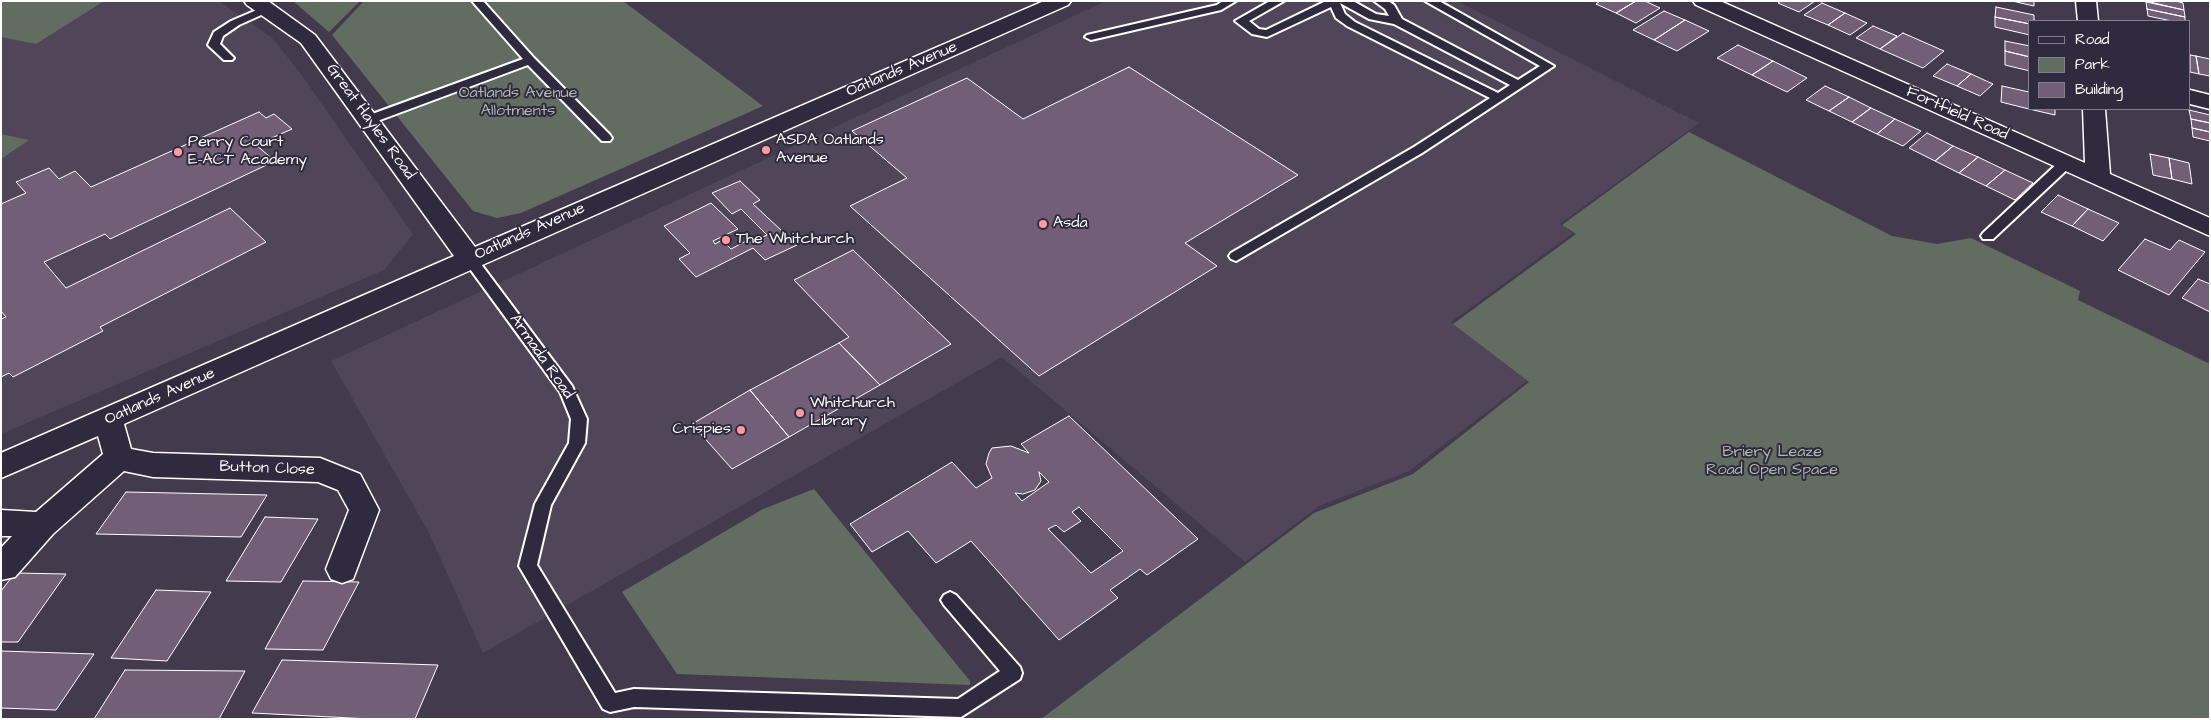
<!DOCTYPE html>
<style>
body{margin:0}
#map{position:relative;width:2211px;height:720px;overflow:hidden;background:#433a4e;font-family:"Architects Daughter",sans-serif}
canvas{display:block}
.frame{position:absolute;inset:0;border:2px solid #fff;pointer-events:none}
.legend{position:absolute;left:2028px;top:20px;width:162px;height:90px;box-sizing:border-box;background:#2f2a3d;border:1px solid #827f8b;margin:0;padding:6px 9px;list-style:none;font-size:15px;color:#fff}
.legend li{display:flex;align-items:center;gap:10px;height:25px}
.legend b{width:25px;border:1px solid #827f8b}
</style>
<div id="map">
<canvas width="2211" height="720"></canvas>
<div class="frame"></div>
<ul class="legend">
<li><b style="height:6px;background:#2f2a3d"></b>Road</li>
<li><b style="height:14px;background:#626c61"></b>Park</li>
<li><b style="height:14px;background:#725f77"></b>Building</li>
</ul>
</div>
<script>
const ctx = document.querySelector('canvas').getContext('2d');
ctx.lineJoin = 'round';
function fill(path, color) { ctx.fillStyle = color; ctx.fill(path, 'evenodd'); }
const shape = rows => new Path2D(rows.map(r => 'M' + r).join(''));
function strokePath(path, color, width, dash) { ctx.strokeStyle = color; ctx.lineWidth = width; ctx.lineCap = dash ? 'butt' : 'round'; ctx.setLineDash(dash || []); ctx.stroke(path); }
function drawText(font, color, halo, rows, align = 'center') {
  ctx.font = font + ' "Architects Daughter",sans-serif'; ctx.lineWidth = 4; ctx.setLineDash([]); ctx.textBaseline = 'middle'; ctx.strokeStyle = halo; ctx.fillStyle = color; for (const [text, x, y, turn = 0] of rows) {
    ctx.save(); ctx.translate(x, y); ctx.rotate((+turn || 0) * Math.PI / 180); ctx.textAlign = isNaN(turn) ? turn : align; if (halo) ctx.strokeText(text, 0, 0); ctx.fillText(text, 0, 0); ctx.restore();
  }
}
fill(shape([
 [1,1,219,1,272,38,298,70,413,234,384,270,1,434],
 [1106,1,1457,1,1699,123,1560,224,1573,233,1451,322,1527,381,1409,471,1319,506,1245,562,1002,357,483,653,428,531,331,361]
]), '#51455a');
fill(shape([
 [1,1,104,1,36,44,1,37],
 [293,1,360,1,329,32],
 [364,1,623,1,763,106,521,213,497,218,473,211,332,35],
 [1689,132,1892,236,1937,244,1971,238,2080,291,2078,300,2210,364,2210,719,1041,719,1314,513,1413,474,1529,382,1453,324,1576,234,1562,225],
 [1,134,29,140,1,159],
 [814,489,970,681,970,685,677,674,622,592,763,509]
]), '#626c61');
const building = shape([
 [1600,1,1636,1,1616,13,1596,4,1600,1],
 [1636,1,1645,1,1660,8,1636,23,1616,13,1636,1],
 [1781,1,1815,1,1799,12,1778,3,1781,1],
 [2012,1,2039,1,2034,1,2034,6,2012,1],
 [2176,1,2183,3,2184,10,2146,1,2176,1],
 [2146,2,2184,10,2185,17,2147,9,2146,2],
 [1822,3,1845,13,1828,25,1804,15,1822,3],
 [1996,7,2034,15,2034,20,2037,21,2030,21,2030,24,1995,17,1996,7],
 [2147,9,2185,17,2185,21,2172,21,2148,16,2147,9],
 [1664,11,1685,20,1654,40,1633,30,1664,11],
 [1845,13,1867,23,1850,35,1828,25,1845,13],
 [1995,17,2030,24,2030,35,1995,27,1995,17],
 [1685,20,1709,31,1677,51,1654,40,1685,20],
 [1873,26,1897,36,1880,49,1856,38,1873,26],
 [1903,33,1944,51,1923,68,1880,49,1903,33],
 [2005,41,2030,46,2030,57,2005,51,2005,41],
 [1738,45,1773,61,1752,75,1717,58,1738,45],
 [2005,51,2030,57,2030,71,2005,65,2005,51],
 [2190,55,2196,56,2199,74,2190,72,2190,55],
 [2196,56,2210,59,2210,76,2199,74,2196,56],
 [1773,61,1807,78,1787,92,1752,75,1773,61],
 [1947,64,1971,74,1957,86,1933,76,1947,64],
 [1129,67,1298,175,1185,243,1217,266,1039,376,850,206,907,178,852,131,967,78,1023,119,1129,67],
 [1971,74,1993,84,1980,96,1957,86,1971,74],
 [1825,86,1849,97,1829,111,1806,100,1825,86],
 [2002,86,2029,92,2029,109,2001,102,2002,86],
 [2029,92,2030,109,2055,109,2055,115,2029,109,2029,92],
 [1849,97,1871,108,1852,122,1829,111,1849,97],
 [1871,108,1895,119,1877,134,1852,122,1871,108],
 [2189,110,2210,115,2210,123,2191,119,2189,110],
 [259,112,266,118,274,114,292,129,256,145,275,161,110,239,105,234,44,262,66,288,230,208,266,242,100,327,103,331,13,377,9,373,1,377,1,319,6,317,1,311,1,204,26,193,16,182,49,168,59,179,75,171,91,187,259,112],
 [1895,119,1921,131,1903,146,1877,134,1895,119],
 [2191,119,2210,123,2210,132,2192,128,2191,119],
 [2192,128,2210,132,2210,141,2193,137,2192,128],
 [1927,133,1953,146,1935,161,1909,148,1927,133],
 [1953,146,1978,157,1959,173,1935,161,1953,146],
 [2150,154,2169,158,2172,179,2153,175,2150,154],
 [1978,157,2005,170,1986,186,1959,173,1978,157],
 [2169,158,2189,163,2192,184,2172,179,2169,158],
 [2005,170,2033,183,2015,200,1986,186,2005,170],
 [740,181,760,200,753,204,797,245,765,260,753,248,696,277,679,259,690,253,664,226,711,203,738,229,713,241,715,244,722,240,731,249,748,240,750,243,767,235,741,209,732,214,712,193,740,181],
 [2058,195,2088,209,2072,226,2041,212,2058,195],
 [2088,209,2119,223,2103,241,2072,226,2088,209],
 [2145,239,2170,250,2179,240,2205,252,2169,295,2118,270,2145,239],
 [853,250,951,344,880,385,839,343,849,337,794,280,853,250],
 [2198,279,2210,284,2210,312,2182,298,2198,279],
 [839,343,880,385,789,437,750,390,839,343],
 [750,390,789,437,732,469,692,424,750,390],
 [1069,416,1198,539,1147,575,1140,569,1110,590,1118,598,1059,640,971,541,936,563,908,531,872,552,850,524,952,462,976,488,992,478,986,464,989,453,992,448,1011,446,1029,453,1021,444,1069,416],
 [1039,472,1049,482,1022,501,1015,493,1023,494,1035,490,1041,481,1039,472],
 [1079,507,1123,551,1091,573,1048,529,1056,525,1064,532,1081,521,1072,512,1079,507],
 [126,492,267,495,241,537,96,534,126,492],
 [265,517,318,519,281,582,226,581,265,517],
 [15,573,66,574,18,642,1,642,1,591,15,573],
 [303,581,359,582,323,650,265,649,303,581],
 [156,590,211,592,167,661,111,658,156,590],
 [1,651,94,654,56,710,1,708,1,651],
 [282,660,438,665,415,719,371,719,252,713,282,660],
 [125,670,245,671,219,719,94,719,125,670]
]);
fill(building, '#725f77');
strokePath(building, '#fff', 1);
const service = shape([
 [472,1,483,1,534,58,610,135,612,138,610,141,602,141,528,65,372,123,364,123,362,120,364,117,523,59,472,1],
 [1223,1,1236,1,1221,10,1091,40,1085,37,1087,35,1217,5,1223,1],
 [1270,1,1284,1,1249,21,1259,29,1266,30,1326,1,1353,1,1376,14,1389,16,1385,9,1374,1,1388,1,1394,5,1402,19,1518,80,1540,66,1425,1,1439,1,1554,66,1422,153,1236,261,1231,259,1229,256,1231,253,1414,147,1490,98,1347,26,1336,18,1331,7,1267,37,1252,34,1235,21,1270,1],
 [1340,3,1369,19,1394,24,1510,85,1498,93,1355,22,1345,14,1340,3],
 [266,6,272,9,270,11,239,25,223,36,220,44,234,58,232,60,224,60,210,47,208,45,214,32,231,21,266,6],
 [2066,159,2072,163,2071,166,1993,239,1983,239,1981,236,1983,233,2061,160,2066,159],
 [470,254,475,256,572,386,587,419,585,443,551,505,537,565,615,693,634,689,958,699,1000,671,944,605,941,600,944,595,950,592,956,595,1020,667,1022,673,1020,679,961,717,634,707,610,712,603,709,519,566,535,504,569,443,571,419,560,392,465,262,463,259,465,256,470,254]
]);
const minor = shape([
 [244,1,268,1,315,35,475,247,1044,1,1071,1,1068,5,124,424,131,449,153,453,320,458,360,474,379,510,353,579,342,583,331,579,326,569,349,510,338,490,318,482,153,477,124,471,53,534,15,577,1,580,1,548,12,536,1,536,1,510,36,512,103,454,98,436,1,478,1,453,454,256,301,43,247,5,244,1],
 [2190,90,2210,95,2210,109,2190,104,2190,90]
]);
const tertiary = shape([
 [1693,1,1720,1,2085,163,2083,109,2105,109,2110,174,2210,218,2210,236,1696,5,1693,1],
 [2076,1,2096,1,2098,21,2078,21,2076,1]
]);
strokePath(service, '#fff', 4);
strokePath(minor, '#fff', 3);
strokePath(tertiary, '#fff', 3);
fill(service, '#2f2a3d');
fill(minor, '#2f2a3d');
fill(tertiary, '#2f2a3d');
for (const [x, y, r, color] of [
 [766,150,5,"#ff9aa2"],
 [178,152,5,"#ff9aa2"],
 [1043,224,5,"#ff9aa2"],
 [726,240,5,"#ff9aa2"],
 [800,413,5,"#ff9aa2"],
 [741,430,5,"#ff9aa2"]
]) { const dot = new Path2D(); dot.arc(x, y, r, 0, 2 * Math.PI); ctx.fillStyle = color; ctx.fill(dot); strokePath(dot, '#2f2a3d', 2); }
drawText('16px', '#fff', '#2f2a3d', [
 ["Oatlands Avenue",902,70,-23],
 ["Fortfield Road",1957,114,24],
 ["Great Hayles Road",370,122,54],
 ["Oatlands Avenue",530,232,-24],
 ["Armada Road",541,357,55],
 ["Oatlands Avenue",160,397,-24],
 ["Button Close",267,469,2]
]);
drawText('16px', '#b0b6b0', '#2f2a3d', [
 ["Oatlands Avenue",518,94],
 ["Allotments",518,112],
 ["Briery Leaze",1772,453],
 ["Road Open Space",1772,471]
]);
drawText('16px', '#fff', '#2f2a3d', [
 ["ASDA Oatlands",776,141],
 ["Avenue",776,159],
 ["Perry Court",188,143],
 ["E-ACT Academy",188,161],
 ["Asda",1053,224],
 ["The Whitchurch",736,240],
 ["Whitchurch",810,404],
 ["Library",810,422],
 ["Crispies",731,430,"right"]
], 'left');
</script>
